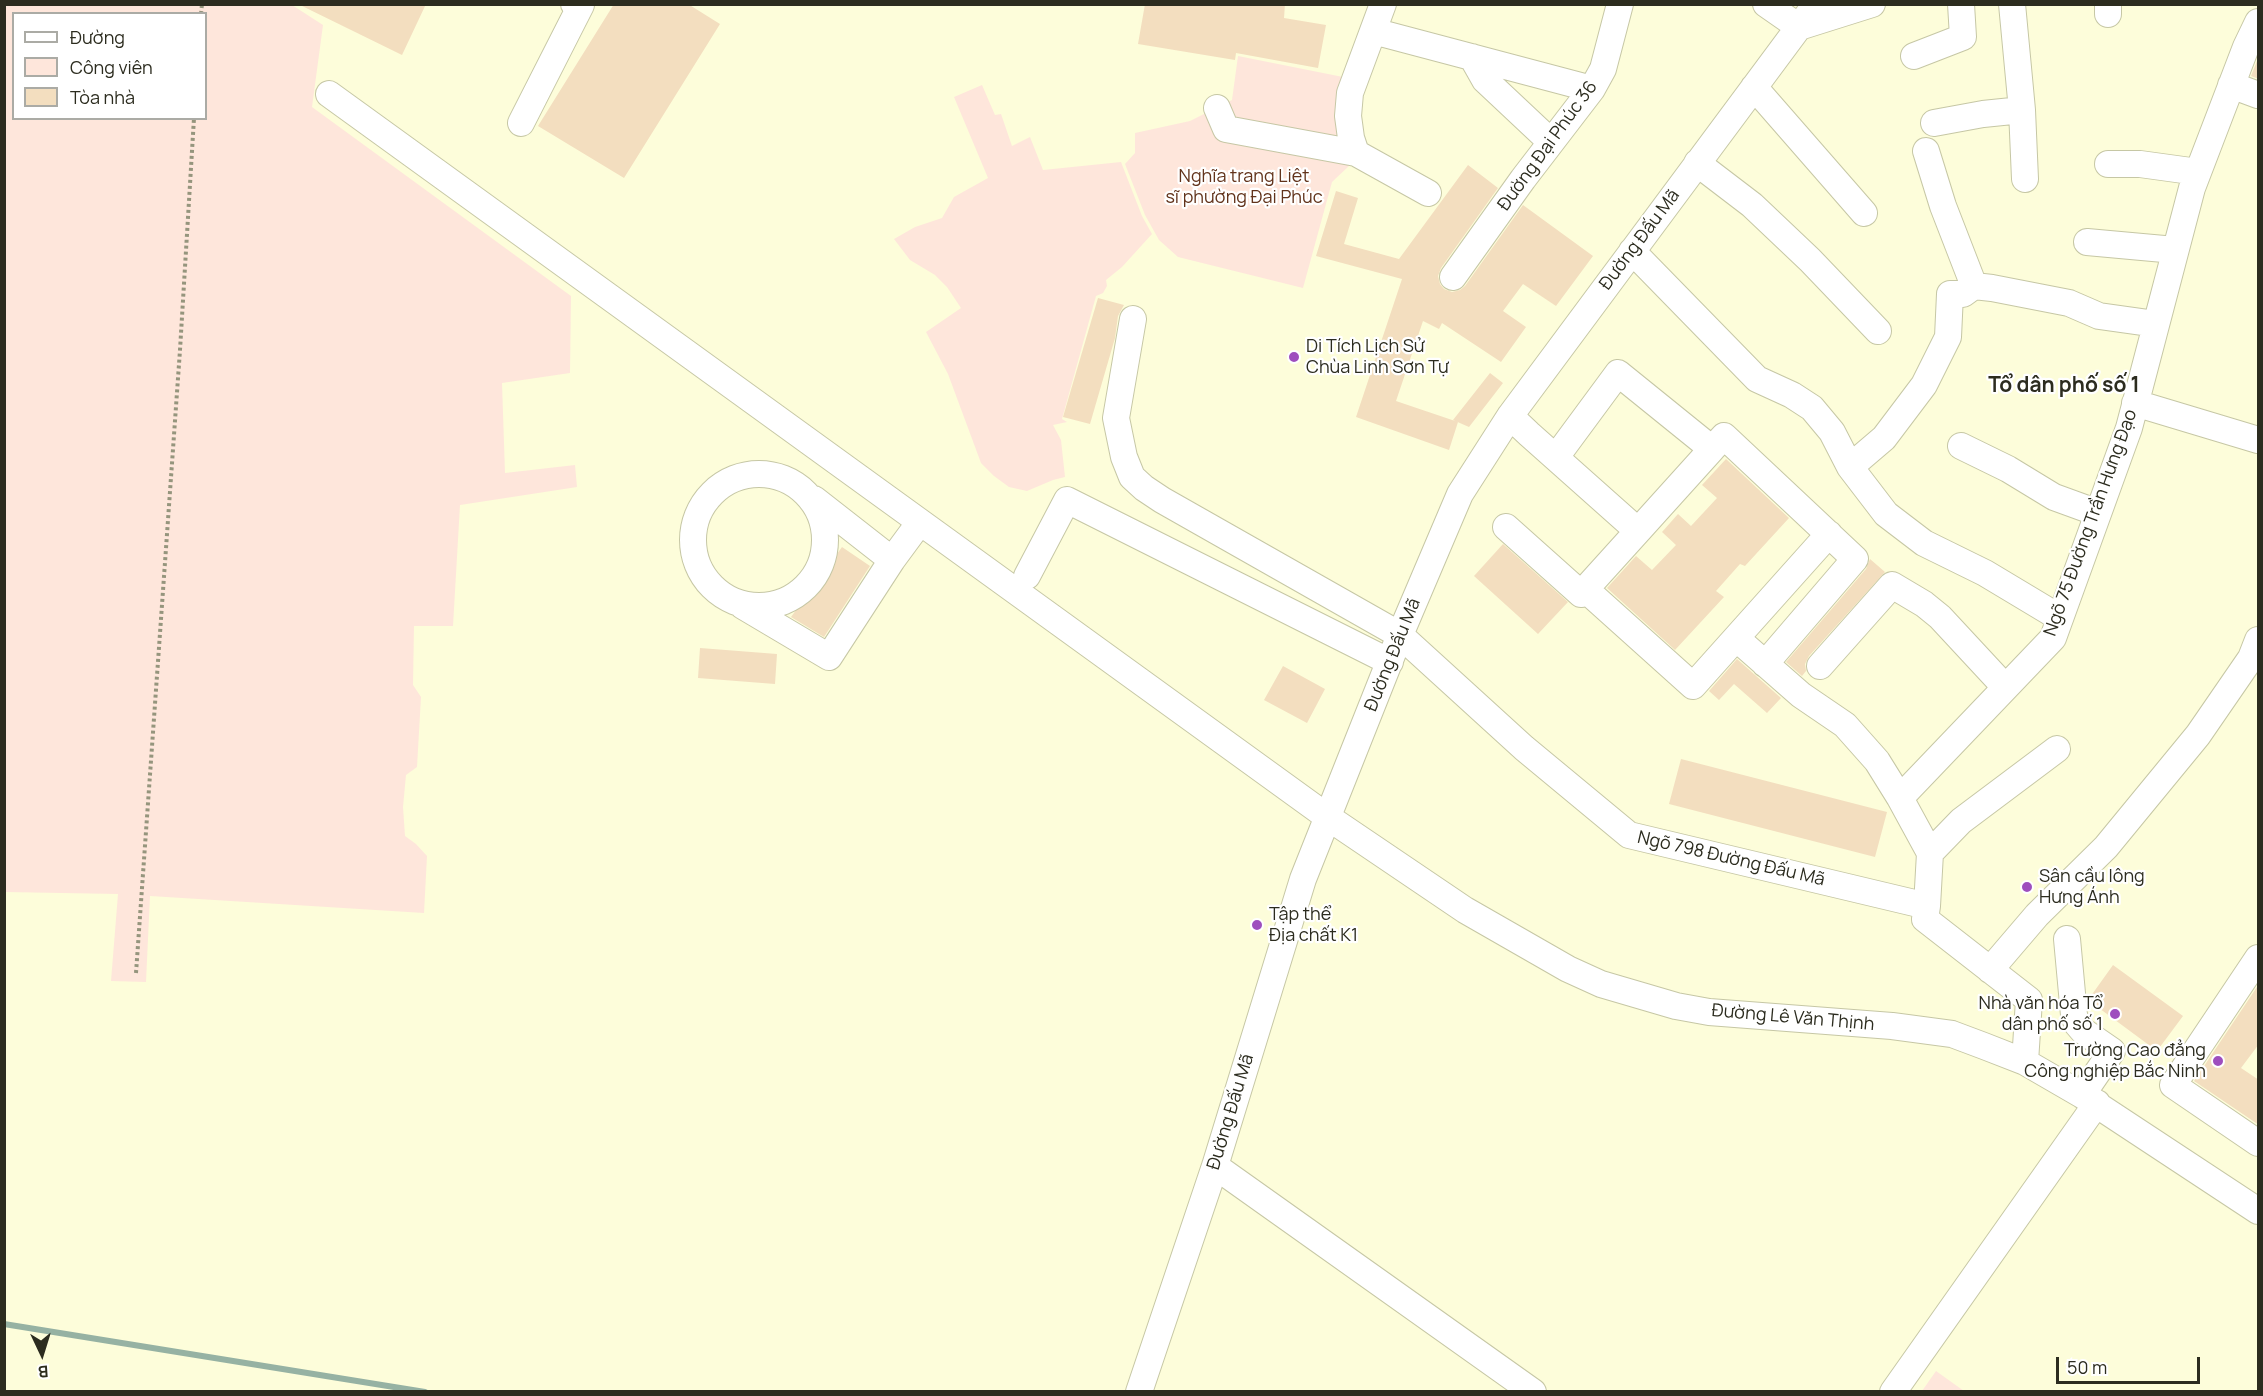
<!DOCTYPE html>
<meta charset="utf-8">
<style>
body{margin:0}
#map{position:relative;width:2263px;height:1396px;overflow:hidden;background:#fdfdda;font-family:Manrope,sans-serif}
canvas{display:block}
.frame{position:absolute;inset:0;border:6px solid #2c2c1f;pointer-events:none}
.legend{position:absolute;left:12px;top:12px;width:195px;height:108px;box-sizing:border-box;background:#fff;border:2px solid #ababa5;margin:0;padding:8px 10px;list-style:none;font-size:18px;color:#2c2c1f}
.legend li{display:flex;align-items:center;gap:12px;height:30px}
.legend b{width:30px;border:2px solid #ababa5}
.north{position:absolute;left:12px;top:1324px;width:60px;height:60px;-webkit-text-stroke:4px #fff;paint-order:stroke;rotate:176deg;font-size:16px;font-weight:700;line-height:24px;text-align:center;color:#2c2c1f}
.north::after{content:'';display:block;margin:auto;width:21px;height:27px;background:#2c2c1f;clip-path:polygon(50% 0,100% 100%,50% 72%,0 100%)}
.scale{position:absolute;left:2056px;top:1357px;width:144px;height:27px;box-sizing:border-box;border:3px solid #2c2c1f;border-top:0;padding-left:8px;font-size:18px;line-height:21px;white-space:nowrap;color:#2c2c1f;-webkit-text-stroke:4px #fff;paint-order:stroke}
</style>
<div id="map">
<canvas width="2263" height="1396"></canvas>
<div class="frame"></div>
<ul class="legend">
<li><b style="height:8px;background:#fff"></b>Đường</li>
<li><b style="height:16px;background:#fee6db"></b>Công viên</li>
<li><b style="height:16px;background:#f3debf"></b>Tòa nhà</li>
</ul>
<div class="north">B</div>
<div class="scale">50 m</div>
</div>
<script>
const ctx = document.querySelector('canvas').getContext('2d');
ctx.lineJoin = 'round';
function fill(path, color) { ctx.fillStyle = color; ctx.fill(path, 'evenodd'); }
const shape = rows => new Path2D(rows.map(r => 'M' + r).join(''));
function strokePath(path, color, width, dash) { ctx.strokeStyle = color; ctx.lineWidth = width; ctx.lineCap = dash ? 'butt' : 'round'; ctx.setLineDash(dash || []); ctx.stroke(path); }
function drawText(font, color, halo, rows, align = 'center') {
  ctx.font = font + ' Manrope,sans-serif'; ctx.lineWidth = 4.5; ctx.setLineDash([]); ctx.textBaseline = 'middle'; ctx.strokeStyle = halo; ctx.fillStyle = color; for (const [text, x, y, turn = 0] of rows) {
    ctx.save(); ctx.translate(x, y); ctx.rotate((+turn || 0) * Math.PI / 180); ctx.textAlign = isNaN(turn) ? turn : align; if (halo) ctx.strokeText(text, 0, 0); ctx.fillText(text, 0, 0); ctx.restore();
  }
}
fill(shape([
 [5,4,292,5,323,25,312,107,571,296,570,373,502,383,505,473,575,465,577,487,460,505,453,626,414,626,413,685,421,697,417,767,406,775,403,807,405,836,416,844,427,856,424,913,150,896,146,982,111,981,118,894,5,892],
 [14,14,206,14,206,118,14,118],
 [1238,56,1343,77,1350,165,1332,182,1303,288,1178,257,1159,240,1145,215,1125,164,1135,153,1135,133,1190,121,1232,100],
 [982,85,995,115,1001,114,1012,146,1030,137,1043,170,1121,162,1142,216,1152,234,1122,267,1106,280,1107,286,1103,293,1096,296,1062,419,1067,422,1053,425,1061,440,1065,477,1053,480,1027,491,1009,487,994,476,981,463,948,374,926,332,961,308,947,287,935,275,910,260,894,239,915,227,942,218,954,197,988,178,954,97],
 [1936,1371,1964,1391,1922,1391]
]), '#fee6db');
strokePath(shape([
 [4,1324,425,1392]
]), '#96b2a3', 6);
fill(shape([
 [298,4,426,4,402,55],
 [614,4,688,4,720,24,624,178,538,126],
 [1145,4,1285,4,1284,18,1326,25,1318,68,1236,53,1235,60,1138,44],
 [2259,56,2259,79,2251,76],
 [1468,165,1498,188,1441,268,1438,276,1440,284,1444,289,1452,292,1460,290,1465,286,1523,205,1593,256,1556,306,1523,284,1503,311,1526,327,1501,362,1442,323,1439,329,1423,321,1396,401,1458,422,1449,450,1356,417,1402,279,1316,256,1336,191,1358,198,1344,244,1399,259],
 [1098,298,1124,305,1118,316,1115,338,1090,424,1063,417],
 [1490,373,1503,383,1469,427,1453,420],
 [1726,459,1789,518,1745,566,1740,564,1716,591,1724,597,1675,650,1607,588,1636,556,1652,570,1676,545,1662,532,1678,514,1691,526,1717,498,1702,485],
 [1503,544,1568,602,1538,634,1474,576],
 [842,547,870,566,824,637,791,617],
 [1870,559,1885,572,1809,656,1805,664,1806,671,1802,676,1786,662,1866,569],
 [700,648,777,654,775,684,698,678],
 [1737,659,1781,698,1767,713,1734,684,1719,700,1709,691],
 [1283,666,1325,689,1307,723,1264,700],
 [1681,759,1887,812,1875,857,1669,804],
 [2113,965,2183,1016,2157,1051,2088,1000],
 [2259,984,2259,1044,2241,1068,2259,1080,2259,1125,2194,1081]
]), '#f3debf');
const minor = shape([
 [1383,4,1350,93,1348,116,1351,138,1356,153,1428,193],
 [1766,4,1799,27,1872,4],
 [2012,4,2022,110,2025,179],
 [2108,14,2108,4],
 [1373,31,1592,89],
 [1914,56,1963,37,1961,4],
 [1472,57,1485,80,1551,142],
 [2231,85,2258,95],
 [1754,87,1864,213],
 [329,94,1329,818,1465,910,1568,969,1601,984,1676,1006,1709,1012,1892,1026,1952,1034,1984,1046,2025,1062,2082,1095,2258,1211],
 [1217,108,1226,129,1356,153],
 [521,123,581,5,574,4],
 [1934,123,1983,114,2022,110],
 [1697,163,1752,205,1810,260,1878,331],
 [2108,164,2140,164,2198,172],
 [2087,242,2175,250],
 [1632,251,1757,379,1792,395,1812,408,1832,432,1850,467,1886,514,1924,543,1985,573,2060,618],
 [1453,277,1523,179,1592,89,1603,69,1620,4],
 [1974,286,1992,288,2069,303,2099,316,2156,324],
 [1133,319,1116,418,1124,457,1132,477,1144,488,1162,500,1400,635,1524,748,1629,835,1927,906,1925,919,2029,1000,2025,1062],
 [2135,403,2258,440],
 [1510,416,1529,434,1638,531,1712,449,1618,373,1556,457],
 [1961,446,2008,469,2054,497,2098,513],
 [1712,449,1724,436,1855,559,1765,664],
 [1850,467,1884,438,1924,385,1948,337,1950,294,1963,294,1974,286,1943,206,1926,151],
 '693 540a66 66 0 1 1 132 0a66 66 0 1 1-132 0Z',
 [814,499,892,560,920,522],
 [1506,527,1581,594,1638,531],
 [1027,576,1067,500,1390,662],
 [1585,589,1693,686,1829,534],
 [743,606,829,657,892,560],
 [1736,638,1801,695,1845,725,1877,761,1900,798],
 [1820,666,1892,585,1924,604,1940,617,2005,687],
 [1930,853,1961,821,2057,749],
 [1927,906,1930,853,1900,798,2053,638,2129,428,2192,188,2246,47,2258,22],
 [2067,939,2074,1015,2077,1024,2083,1031,2112,1051,2082,1095],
 [2258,958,2173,1085,2258,1143],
 [1990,970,2037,915,2106,847,2198,735,2251,658,2258,640],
 [1215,1166,1533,1392],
 [1139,1392,1215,1166,1303,879,1400,635,1460,494,1510,416,1816,4],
 [1893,1392,2097,1103]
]);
strokePath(minor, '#c6c7a5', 28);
strokePath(shape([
 [201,14,202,4],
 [136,973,180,350,194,118]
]), '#95957d', 4, [3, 3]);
strokePath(minor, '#fff', 26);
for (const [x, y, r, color] of [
 [1294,357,6,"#9e4ebe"],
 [2027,887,6,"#9e4ebe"],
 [1257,925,6,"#9e4ebe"],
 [2115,1014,6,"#9e4ebe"],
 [2218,1061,6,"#9e4ebe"]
]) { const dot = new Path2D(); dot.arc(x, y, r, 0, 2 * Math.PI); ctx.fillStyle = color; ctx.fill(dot); strokePath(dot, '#fff', 2); }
drawText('18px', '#2c2c1f', '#fff', [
 ["Đường Đại Phúc 36",1548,146,-54],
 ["Đường Đấu Mã",1640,240,-53],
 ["Ngõ 75 Đường Trần Hưng Đạo",2091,523,-70],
 ["Đường Đấu Mã",1393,655,-68],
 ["Ngõ 798 Đường Đấu Mã",1731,859,13],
 ["Đường Lê Văn Thịnh",1793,1018,5],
 ["Đường Đấu Mã",1231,1112,-73]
]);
drawText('18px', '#62331b', '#fff', [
 ["Nghĩa trang Liệt",1244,177],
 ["sĩ phường Đại Phúc",1244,198]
]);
drawText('18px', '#2c2c1f', '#fff', [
 ["Di Tích Lịch Sử",1306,347],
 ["Chùa Linh Sơn Tự",1306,368],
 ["Sân cầu lông",2039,877],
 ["Hưng Ánh",2039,898],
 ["Tập thể",1269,915],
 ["Địa chất K1",1269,936],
 ["Nhà văn hóa Tổ",2103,1004,"right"],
 ["dân phố số 1",2103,1025,"right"],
 ["Trường Cao đẳng",2206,1051,"right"],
 ["Công nghiệp Bắc Ninh",2206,1072,"right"]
], 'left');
drawText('bold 21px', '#2c2c1f', '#fff', [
 ["Tổ dân phố số 1",2064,386]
]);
</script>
